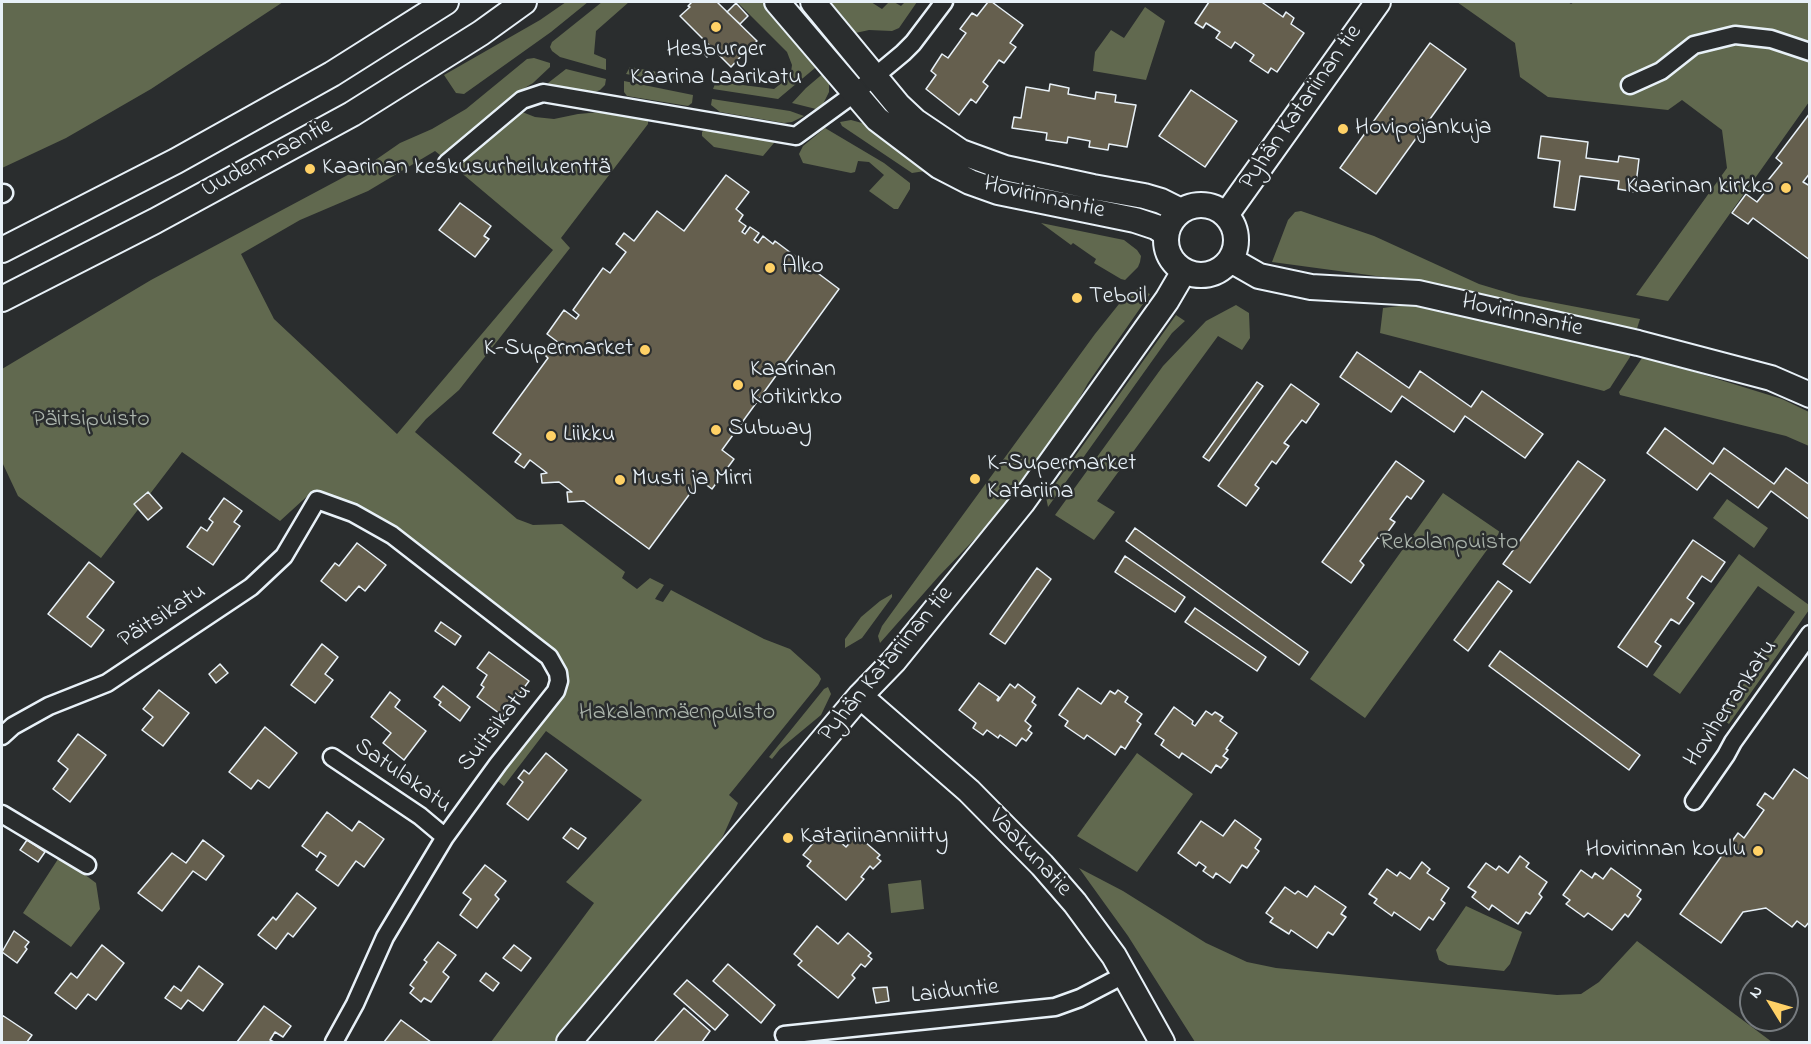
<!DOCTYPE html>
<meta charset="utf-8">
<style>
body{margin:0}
#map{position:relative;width:1811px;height:1044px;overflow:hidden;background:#2a2d2e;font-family:"Indie Flower",sans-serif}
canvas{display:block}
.frame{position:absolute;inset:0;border:3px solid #e8f1f8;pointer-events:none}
.north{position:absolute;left:1739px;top:972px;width:60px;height:60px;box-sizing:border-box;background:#2a2d2e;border:2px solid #767b7f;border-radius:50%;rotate:307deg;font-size:16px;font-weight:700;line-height:24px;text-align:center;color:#e8f1f8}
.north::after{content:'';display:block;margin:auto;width:21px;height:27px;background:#ffd166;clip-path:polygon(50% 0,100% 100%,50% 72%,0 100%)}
</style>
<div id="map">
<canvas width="1811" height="1044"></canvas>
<div class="frame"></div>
<div class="north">N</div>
</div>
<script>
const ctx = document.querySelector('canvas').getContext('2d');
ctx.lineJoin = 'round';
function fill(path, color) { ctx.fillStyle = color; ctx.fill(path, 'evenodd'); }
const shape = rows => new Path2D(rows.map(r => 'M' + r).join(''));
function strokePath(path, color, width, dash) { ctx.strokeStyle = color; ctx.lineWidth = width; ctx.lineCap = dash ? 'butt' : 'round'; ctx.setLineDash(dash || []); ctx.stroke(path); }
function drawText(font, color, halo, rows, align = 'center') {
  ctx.font = font + ' "Indie Flower",sans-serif'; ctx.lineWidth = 5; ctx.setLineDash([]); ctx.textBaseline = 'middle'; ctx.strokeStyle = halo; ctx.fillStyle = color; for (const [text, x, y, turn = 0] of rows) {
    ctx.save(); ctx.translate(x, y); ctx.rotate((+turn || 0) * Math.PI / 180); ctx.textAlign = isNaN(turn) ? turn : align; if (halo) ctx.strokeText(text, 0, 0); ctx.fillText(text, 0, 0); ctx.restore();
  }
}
fill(shape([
 [2,2,283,2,151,89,66,138,2,168],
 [566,2,588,2,551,32,464,94,456,93,444,75,540,20],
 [602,2,629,2,596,31,594,54,606,59,606,70,560,57,552,51,550,47,552,42],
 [737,2,770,2,821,63,778,99,713,89,715,84,719,82,774,89,787,79,791,72,792,65,787,52],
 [822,2,871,2,882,9,889,2,894,2,901,6,905,2,917,2,899,28,892,31,869,30,851,34],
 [1457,2,1568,2,1571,4,1574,2,1809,2,1809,102,1668,301,1636,295,1727,168,1722,130,1682,100,1668,110,1548,97,1520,77,1515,43],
 [1145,7,1165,21,1146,80,1093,71,1095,52,1111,30,1124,38],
 [534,58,550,63,550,67,533,83,518,92,455,146,445,159,435,151,368,191,300,220,241,254,274,319,397,434,553,250,452,165,517,110,535,117,554,119,578,114,612,111,648,118,648,124,561,238,570,248,459,390,426,419,415,432,517,519,533,525,562,524,625,572,622,578,637,589,650,578,664,585,655,599,663,602,671,590,764,639,790,649,819,675,821,679,818,685,729,795,738,803,723,836,703,867,557,1042,491,1042,594,903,566,882,642,800,546,731,504,786,495,779,566,680,390,526,371,513,337,497,314,490,280,521,182,452,101,558,18,496,2,462,2,369,151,280,374,161,400,143,432,129,466,109,527,59],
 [630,67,679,76,680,76,671,82,626,74],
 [566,69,606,79,605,85,600,90,595,92,550,86,548,83],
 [826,71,829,81,829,92,823,104,816,109,792,103,806,88],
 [624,81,693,95,692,103,688,106,627,96,624,92],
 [712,99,790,111,804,116,792,122,784,123,720,112,711,105],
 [851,120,873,126,929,165,925,171,912,173,842,126,840,122],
 [825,128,884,163,910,183,910,189,898,209,894,209,869,191,884,175,869,162,858,161,855,172,851,173,803,163,799,154,803,146],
 [705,129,773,140,774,143,763,156,714,147,702,136,702,132],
 [1301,211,1374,236,1479,284,1519,296,1640,319,1635,335,1413,281,1272,262,1288,220,1295,212],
 [1041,223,1124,240,1137,250,1141,256,1140,262,1138,267,1125,280,1121,279,1094,263,1096,259,1073,243,1071,245],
 [1138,289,1150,294,1088,383,1049,452,997,516,939,576,880,643,878,636,882,626,919,575,1095,334,1123,299],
 [1415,304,1630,353,1630,357,1610,388,1604,391,1380,333,1383,308],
 [1236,305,1249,313,1250,338,1242,350,1218,336,1097,501,1115,512,1094,540,1055,515,1163,366,1206,321],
 [1176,315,1185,321,1172,333,1048,507,1046,497],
 [1646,357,1782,399,1809,412,1809,446,1786,436,1620,395,1619,392,1642,358],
 [1443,493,1500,532,1365,718,1310,679],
 [1727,499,1768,528,1754,548,1713,518],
 [1739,554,1809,605,1809,610,1729,724,1720,717,1795,612,1758,586,1680,694,1653,675],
 [892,594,892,597,862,638,845,648,845,639,861,617,880,601],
 [828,687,831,694,821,715,780,749,772,759,769,757,824,689],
 [1137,753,1193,794,1137,872,1077,836],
 [60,856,96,883,100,909,71,947,23,913],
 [1079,868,1123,891,1206,943,1247,962,1276,968,1557,995,1581,994,1599,982,1637,941,1772,1042,1195,1042,1128,936],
 [921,880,924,909,891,913,888,884],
 [1466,906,1522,932,1510,964,1504,971,1448,965,1439,960,1436,950]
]), '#61694f');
const building = shape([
 [692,2,717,2,757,41,746,51,748,53,745,56,743,54,731,67,715,51,707,57,703,52,710,46,680,16,690,7,688,6,692,2],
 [988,2,992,2,1023,25,1010,43,1016,47,1004,63,999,60,983,82,988,86,976,103,971,99,959,115,926,89,936,75,931,71,942,54,948,58,966,33,960,29,972,13,977,16,988,2],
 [1209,2,1264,2,1263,3,1283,17,1286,12,1294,18,1291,24,1304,33,1277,72,1271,68,1268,73,1250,61,1254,55,1235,42,1231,48,1216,38,1220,32,1206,23,1203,28,1195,23,1209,2],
 [736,3,748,16,740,24,727,12,736,3],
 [1430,43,1466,69,1376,194,1340,168,1430,43],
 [1050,84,1069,88,1068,94,1095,99,1096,92,1116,95,1115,102,1136,105,1127,147,1109,144,1108,150,1089,147,1090,141,1068,137,1067,143,1046,140,1047,133,1012,128,1014,117,1021,118,1026,87,1049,91,1050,84],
 [1191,90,1237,121,1205,167,1159,136,1191,90],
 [1810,113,1810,173,1803,182,1810,186,1810,260,1753,218,1748,224,1732,213,1746,194,1757,202,1765,192,1761,189,1782,163,1776,158,1810,113],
 [1541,136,1588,142,1586,158,1618,162,1619,156,1639,159,1635,192,1618,189,1619,181,1580,176,1575,210,1554,207,1560,161,1538,158,1541,136],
 [726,175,749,192,736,209,743,215,739,221,746,226,742,232,745,234,750,227,759,233,754,240,758,243,763,236,773,244,775,241,839,289,722,450,734,459,712,489,700,480,649,549,584,501,568,502,567,492,572,492,559,482,542,483,541,474,547,473,530,460,524,468,515,462,521,454,493,433,548,358,543,353,550,344,555,348,559,343,547,334,564,310,576,319,579,315,573,310,603,268,610,273,626,252,616,244,624,233,634,241,657,211,684,231,726,175],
 [460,203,491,226,484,236,489,239,475,257,439,230,460,203],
 [1357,352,1409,388,1420,371,1471,407,1482,391,1543,434,1525,458,1465,416,1454,432,1402,396,1391,412,1340,377,1357,352],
 [1257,382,1263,386,1209,461,1203,457,1257,382],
 [1291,384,1319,404,1306,423,1302,420,1284,443,1289,446,1276,464,1272,461,1255,485,1259,488,1246,506,1218,486,1291,384],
 [1665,428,1713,464,1724,448,1774,484,1786,468,1810,485,1810,520,1771,491,1758,508,1710,473,1697,490,1647,453,1665,428],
 [1396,461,1424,481,1411,499,1407,496,1390,519,1395,522,1382,540,1378,537,1360,561,1364,565,1351,583,1322,562,1396,461],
 [1578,461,1605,480,1530,583,1503,564,1578,461],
 [148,492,162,508,148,520,134,504,148,492],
 [224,498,242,511,234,522,240,526,213,565,187,547,201,527,207,531,213,522,209,519,224,498],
 [1135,528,1308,652,1299,665,1126,541,1135,528],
 [1693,540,1725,562,1711,582,1702,576,1687,598,1694,603,1679,624,1671,619,1655,642,1661,646,1647,667,1618,647,1693,540],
 [357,543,386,565,365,591,359,586,346,601,321,581,335,563,339,566,357,543],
 [1125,556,1185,597,1175,612,1115,572,1125,556],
 [89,562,114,582,87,617,104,630,91,647,48,614,89,562],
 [1037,568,1051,579,1005,644,990,634,1037,568],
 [1498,581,1512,591,1468,651,1454,640,1498,581],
 [1195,608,1266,657,1257,671,1185,622,1195,608],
 [441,622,461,636,455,645,435,631,441,622],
 [322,644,338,657,325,674,333,680,315,703,291,685,322,644],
 [1500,651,1640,755,1629,770,1489,666,1500,651],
 [489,652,529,681,503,716,477,697,484,687,481,685,487,675,477,668,489,652],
 [220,664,228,673,216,683,209,674,220,664],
 [979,683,999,697,997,700,998,701,1010,684,1015,688,1018,684,1035,697,1032,702,1036,705,1025,721,1031,726,1028,730,1032,733,1026,741,1022,738,1016,746,1000,735,998,738,987,730,983,735,973,728,976,723,959,710,979,683],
 [443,686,470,707,460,721,439,705,441,702,434,697,443,686],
 [1078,688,1101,704,1110,691,1115,694,1118,690,1128,697,1125,702,1142,714,1137,721,1141,724,1125,749,1121,746,1115,755,1087,735,1084,739,1065,726,1068,721,1059,715,1078,688],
 [159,690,189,713,163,746,142,730,153,717,143,709,159,690],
 [390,692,400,700,395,707,426,731,404,760,383,743,391,733,371,717,390,692],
 [1174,707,1193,721,1192,724,1195,726,1206,711,1212,715,1215,712,1223,717,1220,721,1237,733,1226,749,1228,750,1223,756,1228,759,1221,768,1216,765,1211,773,1182,753,1179,758,1161,745,1164,740,1155,734,1174,707],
 [265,727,297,753,269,788,258,780,251,789,229,772,265,727],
 [78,734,106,755,70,802,53,789,68,769,58,761,78,734],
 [546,753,567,770,528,820,507,804,523,782,518,778,524,770,529,774,546,753],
 [1794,769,1810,780,1810,921,1805,927,1797,921,1792,927,1766,908,1743,912,1721,943,1680,914,1738,833,1744,838,1764,810,1757,805,1765,793,1773,799,1794,769],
 [327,812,352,831,359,821,384,839,364,867,356,861,338,886,316,870,326,856,320,852,317,857,302,846,327,812],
 [1235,820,1261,839,1255,848,1259,851,1247,868,1242,865,1230,883,1216,873,1213,878,1203,871,1206,867,1199,862,1196,866,1178,853,1201,821,1223,836,1235,820],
 [571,828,586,838,578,849,563,838,571,828],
 [825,829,846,847,857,835,880,855,877,858,881,861,873,869,870,866,861,877,864,879,846,900,807,866,811,861,803,855,825,829],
 [27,840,45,852,38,862,20,850,27,840],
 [203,840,224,856,206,880,193,871,162,911,138,893,172,853,186,863,203,840],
 [1520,856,1529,863,1526,867,1547,882,1539,894,1542,897,1530,914,1526,912,1518,924,1492,905,1489,910,1472,897,1476,892,1468,887,1486,863,1496,870,1499,866,1508,873,1520,856],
 [1422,862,1430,869,1427,873,1449,888,1441,900,1445,903,1433,920,1429,917,1420,930,1394,912,1392,916,1374,903,1377,899,1369,894,1387,869,1397,876,1400,872,1410,879,1422,862],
 [485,865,506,881,495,895,499,899,477,928,460,915,471,899,463,893,485,865],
 [1611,868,1641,890,1637,896,1641,899,1628,917,1625,914,1612,930,1588,913,1584,917,1566,904,1570,900,1563,895,1581,870,1592,878,1595,873,1603,879,1611,868],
 [1315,886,1346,907,1341,914,1346,917,1333,935,1328,932,1317,948,1291,930,1289,934,1270,922,1273,918,1266,913,1285,887,1295,894,1298,891,1307,897,1315,886],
 [297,893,316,908,293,937,288,933,276,949,258,935,273,917,276,920,297,893],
 [817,926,838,944,848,933,871,953,868,956,872,959,865,967,861,964,852,975,855,978,838,998,798,965,802,961,794,954,817,926],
 [14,931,29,942,25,947,27,949,17,963,2,952,14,931],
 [438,942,456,955,443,972,449,977,431,1002,424,998,421,1002,410,993,414,988,410,985,427,962,424,960,438,942],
 [102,945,124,963,96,1000,88,994,76,1009,55,993,71,973,77,978,102,945],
 [514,945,531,958,521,971,503,958,514,945],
 [728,964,775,1005,761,1023,713,981,728,964],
 [199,966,223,984,203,1011,188,1000,181,1009,165,998,174,986,181,991,199,966],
 [486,973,499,983,493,991,480,981,486,973],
 [687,980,728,1015,715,1030,674,994,687,980],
 [887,987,889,1001,876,1003,873,988,887,987],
 [264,1006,291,1026,283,1037,275,1032,270,1040,274,1042,237,1042,264,1006],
 [684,1008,710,1031,702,1042,654,1042,684,1008],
 [2,1015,32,1035,27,1042,2,1042,2,1015],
 [401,1020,431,1042,384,1042,401,1020]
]);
fill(building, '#655f4e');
strokePath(building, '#e8f1f8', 1.5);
const street = shape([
 [1630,85,1661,71,1694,45,1735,35,1771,39,1810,52],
 [447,163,522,100,543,93,796,136,855,93,903,53,913,43,944,2],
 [2,194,4,193],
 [2,736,13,726,49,706,107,683,251,587,284,556,317,500,353,513,392,535,549,657,558,673,559,681,556,691,498,764,445,837,385,937,355,1004,334,1042],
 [332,757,420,816,445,837],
 [1694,801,1726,755,1733,742,1810,634],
 [2,814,87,865],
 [784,1035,1055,1007,1080,998,1124,975]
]);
const secondary = shape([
 [777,2,877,119,939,166,970,182,998,192,1135,220,1156,227,1166,234],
 [813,2,898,105,915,121,961,152,1005,168,1093,187,1144,196,1161,201,1181,211],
 '1166 240a35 35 0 1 1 70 0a35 35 0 1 1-70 0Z',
 [1226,215,1378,2],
 [2,250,176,161,332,74,446,2],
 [1231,260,1259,276,1311,287,1418,293,1638,343,1771,378,1810,395],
 [2,299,155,221,352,114,481,33,524,2],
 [860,696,969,791,1042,865,1075,903,1114,956,1162,1042],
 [569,1042,860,696,894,661,1022,503,1167,300,1184,271]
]);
strokePath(street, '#e8f1f8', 21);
strokePath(secondary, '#e8f1f8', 28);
strokePath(street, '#2a2d2e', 16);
strokePath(secondary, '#2a2d2e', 24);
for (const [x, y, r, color] of [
 [716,27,6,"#ffd166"],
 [1343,129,6,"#ffd166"],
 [310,169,6,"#ffd166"],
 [1786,188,6,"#ffd166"],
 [770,268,6,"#ffd166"],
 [1077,298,6,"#ffd166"],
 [645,350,6,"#ffd166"],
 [738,385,6,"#ffd166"],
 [716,430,6,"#ffd166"],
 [551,436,6,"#ffd166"],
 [975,479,6,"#ffd166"],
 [620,480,6,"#ffd166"],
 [788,838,6,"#ffd166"],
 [1758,851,6,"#ffd166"]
]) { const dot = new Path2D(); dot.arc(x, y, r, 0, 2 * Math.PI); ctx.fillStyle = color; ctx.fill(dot); strokePath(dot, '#2a2d2e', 2); }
drawText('24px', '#e8f1f8', '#2a2d2e', [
 ["Hesburger",716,51,"center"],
 ["Kaarina Laarikatu",716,79,"center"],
 ["Hovipojankuja",1355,129],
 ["Kaarinan keskusurheilukenttä",322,169],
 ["Kaarinan kirkko",1774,188,"right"],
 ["Alko",782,268],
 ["Teboil",1089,298],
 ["K-Supermarket",633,350,"right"],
 ["Kaarinan",750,371],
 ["Kotikirkko",750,399],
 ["Subway",728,430],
 ["Liikku",563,436],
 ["K-Supermarket",987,465],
 ["Katariina",987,493],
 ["Musti ja Mirri",632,480],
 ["Katariinanniitty",800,838],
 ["Hovirinnan koulu",1746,851,"right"]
], 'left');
drawText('24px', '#e8f1f8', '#2a2d2e', [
 ["Pyhän Katariinan tie",1302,108,-55],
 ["Uudenmaantie",268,159,-28],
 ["Hovirinnantie",1044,199,13],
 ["Hovirinnantie",1522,317,13],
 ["Päitsikatu",163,617,-33],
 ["Pyhän Katariinan tie",887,665,-50],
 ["Hoviherrankatu",1732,704,-56],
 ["Suitsikatu",496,729,-52],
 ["Satulakatu",402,777,35],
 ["Vaakunatie",1029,854,47],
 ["Laiduntie",955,993,-6]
]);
drawText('24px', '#abb4ac', '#2a2d2e', [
 ["Päitsipuisto",91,421],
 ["Rekolanpuisto",1449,544],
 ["Hakalanmäenpuisto",677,714]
]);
</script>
